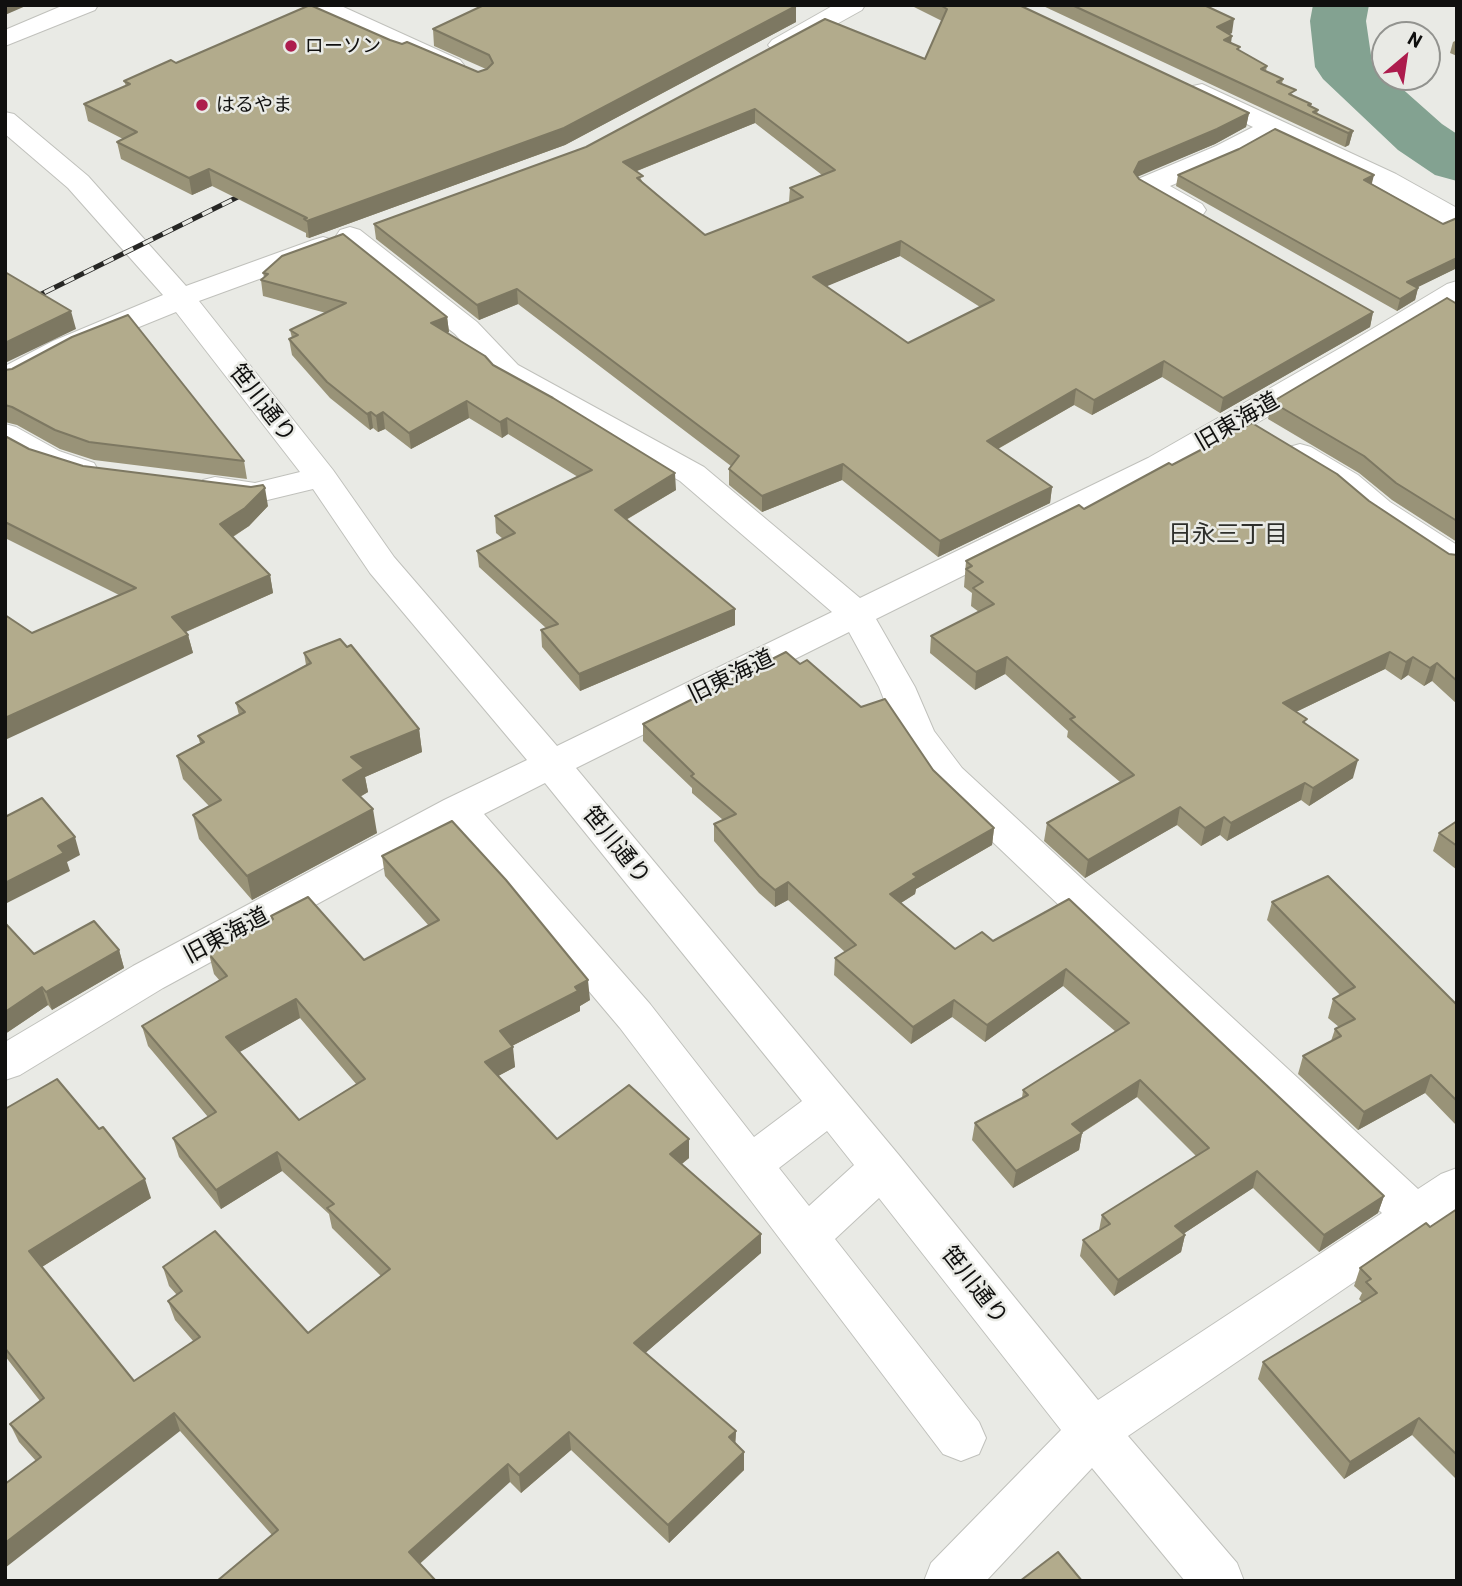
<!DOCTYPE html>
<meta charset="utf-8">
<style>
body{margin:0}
#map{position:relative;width:1462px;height:1586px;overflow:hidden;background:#e9eae5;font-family:Barlow,sans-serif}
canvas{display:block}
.frame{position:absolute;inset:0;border:7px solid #10100f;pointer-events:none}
.north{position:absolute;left:1371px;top:21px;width:70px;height:70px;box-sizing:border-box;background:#e9eae5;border:2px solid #92938f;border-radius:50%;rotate:29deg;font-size:19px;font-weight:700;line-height:28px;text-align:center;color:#10100f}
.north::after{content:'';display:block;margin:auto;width:24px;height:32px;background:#ad1c4d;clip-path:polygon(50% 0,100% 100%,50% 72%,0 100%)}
</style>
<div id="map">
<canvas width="1462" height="1586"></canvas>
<div class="frame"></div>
<div class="north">N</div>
</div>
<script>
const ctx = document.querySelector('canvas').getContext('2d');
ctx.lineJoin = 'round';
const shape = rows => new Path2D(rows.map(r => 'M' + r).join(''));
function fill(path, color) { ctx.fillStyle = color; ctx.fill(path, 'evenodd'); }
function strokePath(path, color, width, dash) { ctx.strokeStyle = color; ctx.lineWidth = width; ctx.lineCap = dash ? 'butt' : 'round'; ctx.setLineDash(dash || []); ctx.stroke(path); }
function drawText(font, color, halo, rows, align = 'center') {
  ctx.font = font + ' Barlow,"Noto Sans JP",sans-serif'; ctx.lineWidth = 5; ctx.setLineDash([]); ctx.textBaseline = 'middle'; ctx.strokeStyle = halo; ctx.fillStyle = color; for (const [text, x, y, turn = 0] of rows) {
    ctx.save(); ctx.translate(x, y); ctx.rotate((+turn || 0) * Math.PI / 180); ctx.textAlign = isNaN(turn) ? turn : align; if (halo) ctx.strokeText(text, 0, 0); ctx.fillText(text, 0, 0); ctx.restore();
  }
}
fill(shape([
 [1313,5,1369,5,1366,21,1372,62,1385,73,1385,77,1389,77,1442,124,1457,134,1457,181,1435,175,1398,150,1323,79,1315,67,1310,21,1313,5]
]), '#83a291');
const minor = shape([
 [64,5,98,5,95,10,5,46,5,30,64,5],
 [306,5,339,5,460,60,464,65,460,70,451,73,442,70,309,10,306,5],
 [834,5,865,5,862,10,790,50,781,53,772,50,768,45,772,40,834,5],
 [1202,84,1396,174,1457,208,1457,228,1447,226,1376,186,1274,137,1236,158,1170,186,1202,204,1206,210,1202,216,1192,218,1182,216,1138,191,1134,185,1138,179,1216,146,1253,127,1193,98,1189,92,1193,86,1202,84],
 [5,112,14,114,88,176,186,286,313,240,323,237,333,240,337,246,333,252,199,301,333,470,394,557,557,746,832,612,680,481,496,379,455,334,340,242,336,236,340,230,350,227,360,230,477,322,518,365,704,467,860,598,1148,458,1342,347,1447,284,1457,281,1457,303,1364,361,1172,472,876,619,915,687,934,731,962,768,1418,1189,1441,1174,1457,1168,1457,1212,1128,1436,1237,1563,1244,1581,1185,1581,1092,1468,986,1581,924,1581,931,1563,1061,1430,879,1198,835,1239,979,1422,986,1438,979,1454,961,1461,943,1454,620,1028,453,830,163,988,20,1075,5,1080,5,1042,133,966,444,800,527,760,370,573,313,489,255,503,203,494,198,487,203,480,215,477,255,483,300,472,176,312,75,353,16,385,5,387,5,366,53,341,163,295,68,188,5,134,5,112],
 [849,632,879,687,898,735,934,786,1382,1213,1098,1400,898,1154,576,768,849,632],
 [545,783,802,1101,754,1137,650,1004,484,814,545,783],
 [827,1131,854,1165,809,1206,779,1168,827,1131],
 [5,424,16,427,59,451,94,463,98,470,94,477,82,480,35,465,5,448,5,424],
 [1300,444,1311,447,1358,475,1390,502,1457,545,1457,572,1445,569,1366,516,1334,489,1289,461,1284,454,1289,447,1300,444]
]);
strokePath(minor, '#c0c1bc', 2);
fill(minor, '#fff');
const rail = shape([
 [5,312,254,189]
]);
strokePath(rail, '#272725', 5);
strokePath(rail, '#e9eae5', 3.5, [11]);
fill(shape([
 [910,5,1019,5,1249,113,1246,127,1215,144,1137,176,1139,179,1373,312,1370,327,1220,413,1162,377,1092,415,1074,405,998,449,1052,487,1050,503,938,557,842,480,762,512,729,485,729,469,731,466,518,304,479,320,376,239,374,224,586,147,925,59,942,21],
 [755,123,822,175,790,188,789,202,705,235,643,183,637,171],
 [900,256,980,307,908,343,826,286],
 [1041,5,1204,5,1232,33,1229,34,1231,43,1240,51,1267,66,1266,71,1283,79,1282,84,1294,96,1311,104,1311,106,1318,110,1317,114,1353,131,1349,145,1345,147],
 [796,22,565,145,309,238,306,237,306,233,212,186,192,195,121,159,117,142,123,139,88,121,84,104,126,86,124,81,176,63,390,40,478,72,486,69,434,46,433,29],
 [1457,40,1457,56,1450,53,1453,42],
 [1178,175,1372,185,1443,224,1457,218,1457,268,1417,287,1418,288,1415,300,1397,311,1176,186],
 [263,273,447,317,449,332,447,333,676,490,626,520,735,625,580,691,542,647,541,630,546,628,479,567,477,551,503,539,496,533,495,516,578,477,508,434,502,438,469,418,411,449,385,429,378,432,373,428,370,430,330,398,292,355,289,339,292,338,290,330,326,313,263,296,261,280,264,277],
 [1457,304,1457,542,1392,500,1359,473,1268,419,1272,402],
 [5,370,244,461,247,479,94,460,60,449,17,425,5,422],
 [5,436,29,449,83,466,268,506,249,526,233,537,270,575,273,593,186,632,188,635,193,653,32,633,119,595,5,538],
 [1172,465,1369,501,1449,554,1457,555,1457,704,1432,681,1424,686,1408,675,1401,680,1385,669,1296,712,1353,778,1309,806,1301,800,1227,841,1220,835,1201,846,1177,825,1085,878,1044,841,1047,823,1120,782,1067,737,1068,731,1005,674,975,690,930,653,931,636,979,612,971,606,972,593,964,587,966,561,1084,509],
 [304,653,419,729,422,752,365,777,368,792,360,797,377,833,252,900,199,839,193,815,209,806,183,779,177,756,200,743,198,736,239,715,236,703,306,665],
 [800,664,933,770,994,828,992,845,916,889,915,894,901,903,955,949,993,941,1069,899,1384,1196,1378,1213,1319,1252,1253,1188,1183,1234,1185,1235,1181,1252,1114,1296,1080,1256,1083,1240,1099,1230,1102,1215,1196,1156,1137,1097,1082,1133,1079,1150,1013,1188,972,1140,975,1123,1022,1098,1023,1090,1116,1032,1063,986,985,1042,952,1017,911,1044,834,975,835,958,845,952,788,900,775,907,759,893,714,841,714,824,723,820,692,793,692,788,643,741,643,724],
 [1457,821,1457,870,1433,851,1439,833],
 [382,856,590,1000,580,1006,580,1011,512,1046,515,1067,498,1076,557,1139,689,1139,689,1158,682,1164,761,1234,761,1253,645,1353,736,1431,735,1444,744,1452,744,1470,669,1543,571,1450,521,1493,510,1482,272,1535,180,1431,36,1461,19,1442,10,1424,40,1401,5,1356,5,1109,151,1198,42,1267,134,1381,194,1342,175,1320,168,1301,177,1295,169,1286,163,1267,308,1333,381,1276,332,1228,329,1214,282,1171,221,1209,179,1157,173,1138,208,1117,148,1046,142,1026,220,981,214,974,209,954,271,920,271,916,364,960,429,926,385,876],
 [300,1018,357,1085,299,1120,239,1052],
 [1272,902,1457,1005,1457,1126,1425,1093,1358,1130,1298,1074,1303,1056,1331,1041,1335,1029,1339,1027,1328,1018,1333,999,1340,995,1267,920],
 [5,923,34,954,119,950,124,968,52,1010,48,1005,5,1034],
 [1457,1209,1457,1480,1412,1435,1344,1479,1258,1379,1263,1362,1362,1302,1359,1299,1362,1293,1354,1286,1360,1268,1430,1227]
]), '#999378');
fill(shape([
 [5,5,28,5,5,15],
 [796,6,796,22,565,145,309,238,307,221],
 [1234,19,1232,33,1215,41,1217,27],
 [1232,36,1230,50,1224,40],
 [755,109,755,123,624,176,623,162],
 [1249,113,1246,127,1215,144,1137,177,1134,172,1139,162],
 [1353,131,1349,145,1345,147,1348,133],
 [209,169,212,186,192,195,189,178],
 [1374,175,1371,187,1364,180],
 [901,241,900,256,813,292,813,277],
 [1457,258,1457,268,1404,294,1407,282],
 [1418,288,1415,300,1397,311,1400,299],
 [517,289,518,304,479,320,477,305],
 [71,311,76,329,5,363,5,343],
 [1373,312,1370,327,1220,413,1223,398],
 [447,317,449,332,433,339,431,323],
 [1164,361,1162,377,1092,415,1094,400],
 [1076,389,1074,405,985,456,987,441],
 [467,401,469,418,411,449,409,433],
 [371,412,373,428,370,430,367,414],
 [383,412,385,429,378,432,376,416],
 [507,418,508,434,502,438,500,422],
 [843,464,842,480,762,512,762,496],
 [675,473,676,490,615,526,615,510],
 [1052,487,1050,503,938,557,940,541],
 [265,488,268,506,249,526,224,542,220,524],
 [270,575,273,593,176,636,172,617],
 [735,609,735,625,580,691,579,674],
 [188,635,193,653,5,740,5,718],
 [1390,652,1385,669,1279,720,1283,703],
 [1007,657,1005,674,975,690,976,672],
 [1413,657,1408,675,1401,680,1406,662],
 [1437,663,1432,681,1424,686,1430,668],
 [419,729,422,752,365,777,368,792,347,804,343,780,351,757],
 [1358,760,1353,778,1309,806,1313,788],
 [1305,783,1301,800,1227,841,1231,823],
 [1180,807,1177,825,1085,878,1088,860],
 [373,809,377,833,252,900,247,876],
 [1224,817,1220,835,1201,846,1205,828],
 [994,828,992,845,916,889,915,894,888,911,890,894,913,874],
 [75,837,80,855,67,862,70,871,5,904,5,883,58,846],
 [788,882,788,900,775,907,775,890],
 [119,950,124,968,52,1010,46,992],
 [1066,969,1063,986,985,1042,987,1025],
 [588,980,590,1000,580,1006,580,1011,502,1051,500,1031],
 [42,987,48,1005,5,1034,5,1012],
 [296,999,300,1018,231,1057,226,1037],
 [954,1000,952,1017,911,1044,913,1027],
 [513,1047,515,1067,487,1082,485,1062],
 [1431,1075,1425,1093,1358,1130,1364,1112],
 [1140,1080,1137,1097,1070,1140,1082,1133,1079,1150,1013,1188,1016,1171,1072,1124],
 [689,1139,689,1158,670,1173,670,1154],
 [277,1152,282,1171,221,1209,216,1190],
 [1257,1171,1253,1188,1171,1242,1175,1226],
 [145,1179,151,1198,37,1270,29,1251],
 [1384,1196,1378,1213,1319,1252,1324,1235],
 [761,1234,761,1253,635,1362,634,1343],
 [1185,1235,1181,1252,1114,1296,1118,1280],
 [174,1413,180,1431,5,1568,5,1543],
 [1419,1418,1412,1435,1344,1479,1350,1462],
 [736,1431,735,1449,729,1437],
 [569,1432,571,1450,521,1493,519,1475],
 [744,1452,744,1470,669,1543,668,1525],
 [508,1464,510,1482,413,1570,409,1552]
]), '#7d7862');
const building = shape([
 [310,5,390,40,402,44,407,42,478,72,487,69,493,63,489,55,433,29,484,5,796,6,564,128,307,221,304,219,307,218,209,169,189,178,117,142,137,132,84,104,130,84,124,81,171,60,176,63,310,5],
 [940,5,1019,5,1249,113,1217,129,1139,162,1134,172,1139,179,1373,312,1223,398,1164,361,1094,400,1076,389,987,441,1052,487,940,541,843,464,762,496,729,469,739,456,517,289,477,305,374,224,586,147,825,19,925,59,947,9,940,5],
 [755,109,835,170,790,188,803,197,705,235,637,178,643,176,623,162,755,109],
 [901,241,994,300,908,343,813,277,901,241],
 [1072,5,1204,5,1234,19,1217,27,1232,36,1224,40,1240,47,1237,49,1267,66,1261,69,1283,79,1277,82,1296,90,1289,94,1311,104,1308,105,1318,110,1313,112,1353,131,1348,133,1072,5],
 [1275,129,1374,175,1364,180,1443,224,1457,218,1457,258,1407,282,1418,288,1400,299,1178,175,1239,149,1275,129],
 [343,234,447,317,431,323,485,356,493,365,553,398,675,473,615,510,735,609,579,674,541,630,558,624,477,551,515,533,495,516,592,470,507,418,500,422,467,401,409,433,383,412,376,416,371,412,367,414,327,382,289,339,298,335,290,330,346,303,261,280,268,274,263,273,282,256,343,234],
 [5,272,71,311,5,343,5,272],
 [1447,298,1457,304,1457,521,1396,483,1364,456,1272,402,1447,298],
 [128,315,244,461,89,442,55,430,12,407,5,405,5,370,12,369,72,337,128,315],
 [1252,423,1337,474,1369,501,1449,554,1457,555,1457,681,1437,663,1430,668,1413,657,1406,662,1390,652,1283,703,1307,719,1303,722,1358,760,1313,788,1305,783,1231,823,1224,817,1205,828,1180,807,1088,860,1047,823,1134,775,1070,719,1075,717,1007,657,976,672,931,636,994,604,973,588,983,582,966,569,972,566,966,561,1079,505,1084,509,1169,463,1172,465,1252,423],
 [5,436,29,449,83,466,251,487,263,485,265,488,245,508,220,524,270,575,172,617,188,635,5,718,5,615,32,633,136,588,5,522,5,436],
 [340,639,347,647,351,645,419,729,351,757,364,768,343,780,373,809,247,876,193,815,221,800,177,756,204,742,198,736,245,712,236,703,311,663,304,653,340,639],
 [786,652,800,664,807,660,861,707,885,699,933,770,994,828,913,874,917,877,890,894,955,949,982,932,993,941,1069,899,1384,1196,1324,1235,1257,1171,1175,1226,1185,1235,1118,1280,1083,1240,1110,1224,1102,1215,1209,1148,1140,1080,1072,1124,1082,1133,1016,1171,975,1123,1028,1095,1023,1090,1129,1023,1066,969,987,1025,954,1000,913,1027,835,958,856,945,788,882,775,890,759,876,714,824,736,814,691,776,694,774,643,724,786,652],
 [42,798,75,837,58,846,64,853,5,883,5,817,42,798],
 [452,821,506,880,588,980,575,987,578,991,500,1031,513,1047,485,1062,557,1139,629,1085,689,1139,670,1154,761,1234,634,1343,736,1431,729,1437,744,1452,668,1525,569,1432,519,1475,508,1464,409,1552,436,1581,217,1581,278,1530,174,1413,5,1543,5,1484,41,1457,10,1424,44,1398,5,1348,5,1109,57,1079,99,1129,103,1127,145,1179,29,1251,134,1381,200,1337,168,1301,182,1291,163,1267,215,1231,308,1333,390,1269,327,1208,334,1204,277,1152,216,1190,173,1138,216,1112,142,1026,227,976,209,954,273,919,271,916,308,897,364,960,439,920,382,856,452,821],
 [296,999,365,1079,299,1120,226,1037,296,999],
 [1457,821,1457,846,1439,833,1457,821],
 [1328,876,1457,1005,1457,1101,1431,1075,1364,1112,1303,1056,1341,1036,1335,1029,1355,1019,1333,999,1355,987,1272,902,1328,876],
 [94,921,119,950,46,992,42,987,5,1012,5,923,34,954,94,921],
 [1457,1209,1457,1455,1419,1418,1350,1462,1263,1362,1377,1293,1366,1282,1371,1279,1360,1268,1426,1223,1430,1227,1457,1209],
 [1058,1552,1082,1581,1020,1581,1058,1552]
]);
fill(building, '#b2ab8c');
strokePath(building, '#7d7862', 2);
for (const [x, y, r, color] of [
 [291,46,7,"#ad1c4d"],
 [202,105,7,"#ad1c4d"]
]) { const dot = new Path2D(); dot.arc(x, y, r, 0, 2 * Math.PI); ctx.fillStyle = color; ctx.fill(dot); strokePath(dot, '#e9eae5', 2.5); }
drawText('19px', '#10100f', '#e9eae5', [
 ["ローソン",305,46],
 ["はるやま",216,105]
], 'left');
drawText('23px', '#10100f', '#e9eae5', [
 ["笹川通り",263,403,52],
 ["旧東海道",1237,421,-30],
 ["旧東海道",731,676,-26],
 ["笹川通り",617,845,51],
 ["旧東海道",226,935,-28],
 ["笹川通り",975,1285,52]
]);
drawText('24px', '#2e2f2b', '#e9eae5', [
 ["日永三丁目",1228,534]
]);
</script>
